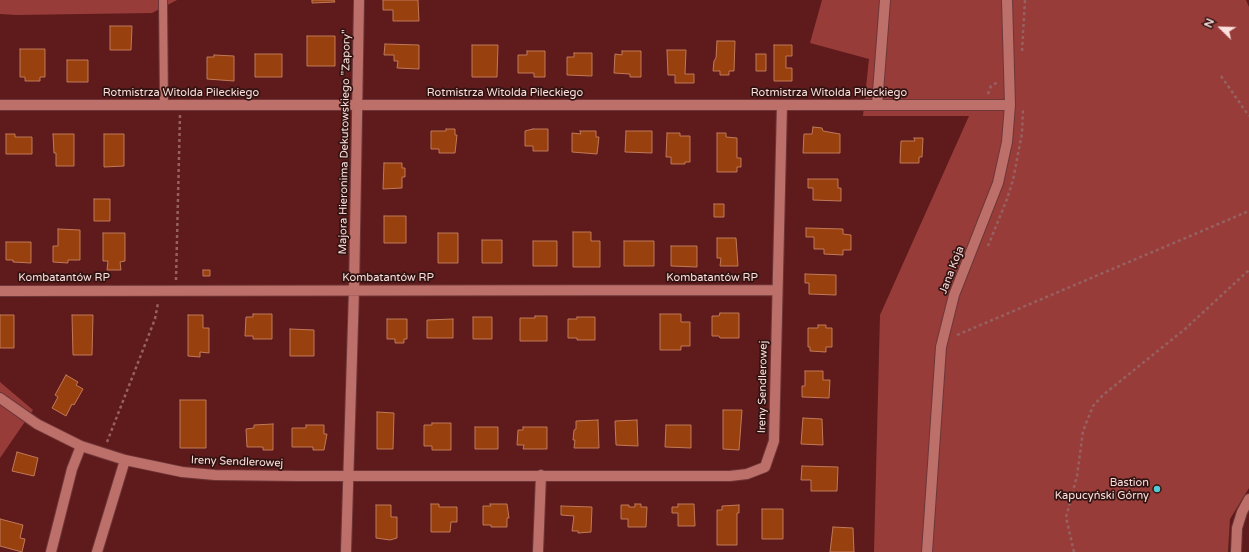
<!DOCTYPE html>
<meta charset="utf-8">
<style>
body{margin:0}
#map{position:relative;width:1249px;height:552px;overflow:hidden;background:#5f1b1b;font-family:"Varela Round",sans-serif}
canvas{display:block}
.north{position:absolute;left:1201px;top:8px;width:40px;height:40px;-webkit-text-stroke:3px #311311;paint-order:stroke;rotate:293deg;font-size:11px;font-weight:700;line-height:16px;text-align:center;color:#fbe0de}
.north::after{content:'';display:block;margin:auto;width:14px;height:18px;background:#fbe0de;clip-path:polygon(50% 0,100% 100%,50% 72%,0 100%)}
</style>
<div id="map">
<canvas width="1249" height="552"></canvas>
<div class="north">N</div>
</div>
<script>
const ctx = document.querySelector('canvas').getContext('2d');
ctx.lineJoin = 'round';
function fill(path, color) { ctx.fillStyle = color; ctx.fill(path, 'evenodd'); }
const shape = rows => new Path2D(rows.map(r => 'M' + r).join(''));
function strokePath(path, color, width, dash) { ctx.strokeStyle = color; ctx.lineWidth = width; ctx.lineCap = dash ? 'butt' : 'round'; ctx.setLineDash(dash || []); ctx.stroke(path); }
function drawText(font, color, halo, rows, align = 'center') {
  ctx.font = font + ' "Varela Round",sans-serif'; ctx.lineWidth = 3.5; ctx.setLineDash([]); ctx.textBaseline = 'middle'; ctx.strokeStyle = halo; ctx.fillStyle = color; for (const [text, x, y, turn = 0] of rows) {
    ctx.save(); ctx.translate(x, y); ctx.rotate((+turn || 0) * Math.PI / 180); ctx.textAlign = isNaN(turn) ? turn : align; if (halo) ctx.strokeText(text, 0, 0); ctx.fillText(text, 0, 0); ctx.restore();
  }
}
fill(shape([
 [0,0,177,0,152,13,16,15,0,14],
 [822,0,1246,0,1249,7,1249,488,1230,519,1228,552,874,552,880,315,969,116,863,116,869,59,810,43],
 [0,382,33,410,0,458]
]), '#983c39');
const building = shape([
 [312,0,334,0,335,2,312,3,312,0],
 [383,0,418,0,419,21,393,21,393,10,383,10,383,0],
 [110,26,132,26,131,50,110,50,110,26],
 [307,36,335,36,335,66,307,66,307,36],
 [717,41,735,41,734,71,729,71,729,75,720,75,720,71,713,71,714,61,716,58,717,41],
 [385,44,419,45,419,69,397,68,398,61,394,61,394,55,384,55,385,44],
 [472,45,498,45,497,77,472,77,472,45],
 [774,45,792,45,792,56,786,56,786,68,792,68,792,81,774,81,774,45],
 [20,49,45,49,45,77,40,77,40,81,25,81,25,77,20,77,20,49],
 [667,50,686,50,685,74,694,74,694,83,675,83,675,75,668,75,667,50],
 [527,51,545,51,545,77,534,77,534,73,518,73,518,55,527,55,527,51],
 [622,51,641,51,641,77,630,77,630,74,614,73,615,54,622,55,622,51],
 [574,53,592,53,592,76,567,75,567,57,574,57,574,53],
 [255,54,282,54,282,77,255,77,255,54],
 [756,54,766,54,766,71,756,71,756,54],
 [214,55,234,56,234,81,207,79,207,57,214,57,214,55],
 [67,60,88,60,88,82,67,82,67,60],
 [813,127,822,128,823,131,840,134,840,153,803,153,804,134,812,134,813,127],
 [446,129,455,129,455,135,457,135,455,153,439,153,439,149,431,149,431,131,446,131,446,129],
 [533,129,548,129,548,151,533,151,533,146,525,146,525,131,533,129],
 [580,131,596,131,596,137,599,137,597,154,572,152,572,133,581,134,580,131],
 [626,131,652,131,652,153,625,152,626,131],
 [667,133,680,133,680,136,690,136,690,162,685,162,685,164,671,164,671,157,666,157,667,133],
 [717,133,726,133,726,137,737,138,737,158,741,158,741,167,737,167,737,172,717,172,717,133],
 [6,134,15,134,15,137,32,137,32,154,6,154,6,134],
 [53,134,74,134,74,166,56,166,56,153,54,153,53,134],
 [104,134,124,134,124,166,104,167,104,134],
 [914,138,923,138,922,157,919,157,919,163,900,163,901,141,915,141,914,138],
 [384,163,402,163,402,168,405,168,405,177,402,177,402,188,383,189,384,163],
 [808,179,838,179,838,188,841,188,841,201,813,200,813,188,808,188,808,179],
 [94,199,110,199,110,221,94,221,94,199],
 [714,204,724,204,724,217,714,217,714,204],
 [384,216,406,216,406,243,384,243,384,216],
 [806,228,843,229,843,234,851,235,851,250,843,250,843,255,824,254,824,249,814,249,814,237,806,237,806,228],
 [58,229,80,230,80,260,68,260,68,263,53,262,53,246,58,246,58,229],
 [573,232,591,232,591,241,600,241,600,267,573,267,573,232],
 [103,233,125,233,125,261,120,262,121,270,107,270,108,261,103,261,103,233],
 [438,233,458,233,458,263,438,263,438,233],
 [717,238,736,238,738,266,720,266,721,258,717,258,717,238],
 [482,240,502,240,502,263,482,263,482,240],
 [533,241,557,241,557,266,533,266,533,241],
 [624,241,654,241,654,266,624,266,624,241],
 [6,242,31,242,31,263,13,262,13,260,6,260,6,242],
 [671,246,697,246,697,267,671,266,671,246],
 [203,270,210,270,210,276,203,276,203,270],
 [805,274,836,275,836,295,809,294,809,283,805,283,805,274],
 [720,313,739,313,739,338,720,338,719,336,712,336,712,316,719,316,720,313],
 [253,314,272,314,272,339,253,339,253,336,245,336,246,317,253,317,253,314],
 [660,314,681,314,681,322,690,322,690,346,681,346,681,350,660,350,660,314],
 [0,315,14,315,14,348,0,348,0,315],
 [72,315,93,315,92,355,73,355,72,315],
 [188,315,203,315,203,328,209,328,209,353,200,352,200,357,188,356,188,315],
 [535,316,547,316,547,341,520,341,520,318,535,318,535,316],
 [473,317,492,317,492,339,473,339,473,317],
 [577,317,595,317,595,340,577,340,577,338,568,338,568,319,577,319,577,317],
 [387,319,407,319,407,339,404,339,404,343,395,343,395,339,387,339,387,319],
 [453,319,453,338,427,338,427,320,453,319],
 [818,325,826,325,826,328,832,328,832,347,826,347,826,352,810,351,810,347,808,347,808,328,818,328,818,325],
 [290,329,314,330,314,356,290,356,290,329],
 [805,371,823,371,823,380,830,380,829,398,802,397,802,386,805,386,805,371],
 [66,375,78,382,76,385,83,389,74,405,72,404,66,416,52,408,58,397,55,395,66,375],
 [180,400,206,400,206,448,180,448,180,400],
 [723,410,742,410,739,450,723,449,723,410],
 [377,412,394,413,393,449,377,449,377,412],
 [803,418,822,419,823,445,801,444,803,418],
 [598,420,599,448,574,448,575,440,573,440,574,430,576,429,576,421,598,420],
 [637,420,638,446,616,445,615,421,637,420],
 [432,423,451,423,451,450,432,450,432,446,424,446,424,425,432,425,432,423],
 [273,424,273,450,263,450,263,447,247,447,246,429,254,428,254,425,273,424],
 [306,425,324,425,324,434,327,434,324,450,313,450,313,447,292,447,292,428,306,428,306,425],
 [666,425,691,425,691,448,665,447,666,425],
 [475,427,498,427,498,449,475,449,475,427],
 [523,427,547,427,547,449,523,449,524,445,517,445,518,430,523,430,523,427],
 [17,452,38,458,34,476,12,471,17,452],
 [802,466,838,467,837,491,811,491,811,480,801,480,802,466],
 [431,504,439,504,439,507,457,507,457,522,451,522,450,532,431,532,431,504],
 [490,504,507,504,509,518,507,518,507,527,491,527,491,525,483,525,483,506,491,506,490,504],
 [635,504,641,504,641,507,647,507,646,527,628,527,628,519,621,519,621,505,629,505,629,507,635,507,635,504],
 [678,504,694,504,695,526,678,526,678,513,672,513,672,507,678,507,678,504],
 [376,505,391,505,391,517,397,517,397,538,390,540,376,538,376,505],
 [739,505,739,513,737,513,737,545,717,545,717,510,722,510,722,506,739,505],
 [561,506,592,507,591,532,578,533,578,531,572,531,574,516,561,515,561,506],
 [762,509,783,509,783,539,762,539,762,509],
 [0,519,23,525,20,538,25,539,22,552,0,546,0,519],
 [833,527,853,528,854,552,830,552,833,527]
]);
fill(building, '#99400f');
strokePath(building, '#c07959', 1);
const service = shape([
 [163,0,164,105]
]);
const minor = shape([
 [0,105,1010,105],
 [877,105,885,0],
 [0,291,776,290],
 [0,398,37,424,81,446,125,460,182,472,215,475,298,476,730,476,747,474,765,467,774,441,782,105],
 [51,552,72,469,81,446],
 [97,552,125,460],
 [346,552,354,290,359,0],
 [538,552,541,475],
 [927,552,941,347,954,295,998,183,1007,142,1010,105,1007,0],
 [1236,552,1237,528,1242,512,1249,499]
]);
strokePath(service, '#6e3638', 10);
strokePath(minor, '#6e3638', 12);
strokePath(shape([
 [1022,51,1025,0],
 [1221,76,1249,116],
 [988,94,991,86,998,82],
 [988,246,1007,199,1013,180,1022,133,1023,110],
 [176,280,180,115],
 [957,335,1249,211],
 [107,442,155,319,158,303],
 [1074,552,1066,517,1077,476,1083,431,1093,406,1103,395,1185,329,1249,270]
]), '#966160', 2.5, [3, 3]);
strokePath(service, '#bd6f69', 8);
strokePath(minor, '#bd6f69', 10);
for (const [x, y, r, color] of [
 [1157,489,4,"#52cbd7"]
]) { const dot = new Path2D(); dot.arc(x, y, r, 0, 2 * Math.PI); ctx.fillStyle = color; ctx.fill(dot); strokePath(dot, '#311311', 1.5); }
drawText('11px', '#fbe0de', '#311311', [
 ["Rotmistrza Witolda Pileckiego",181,93],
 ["Rotmistrza Witolda Pileckiego",505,93],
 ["Rotmistrza Witolda Pileckiego",829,93],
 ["Majora Hieronima Dekutowskiego \"Zapory\"",345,142,-89],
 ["Jana Koja",952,270,-69],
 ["Kombatantów RP",64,278],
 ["Kombatantów RP",388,278],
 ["Kombatantów RP",712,278],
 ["Ireny Sendlerowej",763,387,-89],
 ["Ireny Sendlerowej",237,462,2]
]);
drawText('11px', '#fbe0de', '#311311', [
 ["Bastion",1149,483],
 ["Kapucyński Górny",1149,496]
], 'right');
</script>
